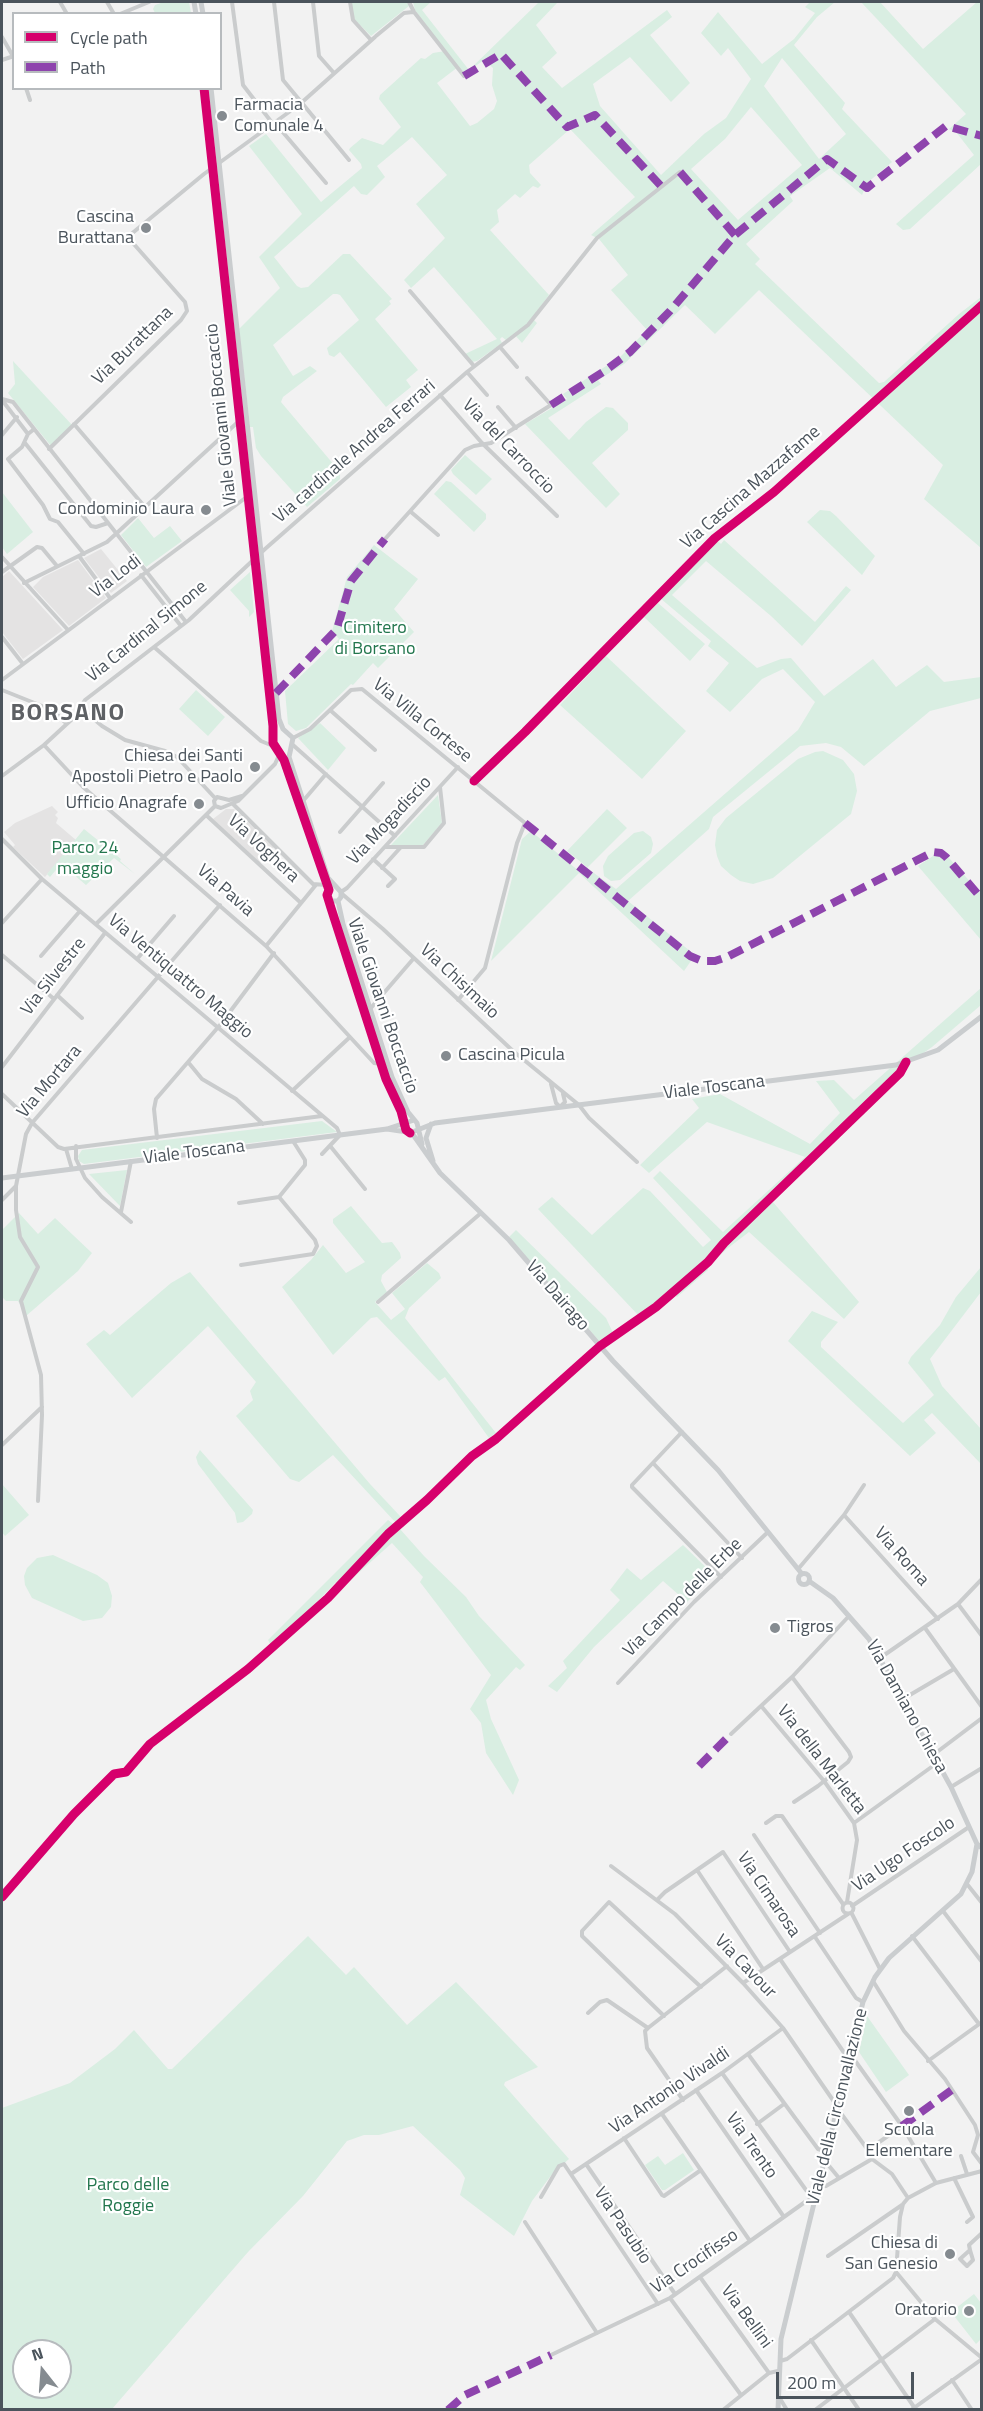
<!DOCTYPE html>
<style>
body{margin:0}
#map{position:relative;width:983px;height:2411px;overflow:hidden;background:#f2f2f2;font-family:"Titillium Web",sans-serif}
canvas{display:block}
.frame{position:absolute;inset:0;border:3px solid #4b545c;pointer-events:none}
.legend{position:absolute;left:12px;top:12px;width:210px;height:78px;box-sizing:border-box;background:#fff;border:2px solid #b7bbbe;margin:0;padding:8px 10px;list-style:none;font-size:18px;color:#4b545c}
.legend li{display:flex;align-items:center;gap:12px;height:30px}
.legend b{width:30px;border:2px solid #b7bbbe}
.north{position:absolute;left:12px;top:2339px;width:60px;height:60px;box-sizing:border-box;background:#fff;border:2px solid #b7bbbe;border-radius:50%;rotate:343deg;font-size:16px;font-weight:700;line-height:24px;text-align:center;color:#4b545c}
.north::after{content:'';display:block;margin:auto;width:21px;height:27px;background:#858b90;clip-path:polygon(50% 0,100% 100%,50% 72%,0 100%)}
.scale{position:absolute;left:776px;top:2372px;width:138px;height:27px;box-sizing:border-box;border:3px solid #4b545c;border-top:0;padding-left:8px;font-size:18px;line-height:21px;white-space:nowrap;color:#4b545c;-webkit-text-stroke:4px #fff;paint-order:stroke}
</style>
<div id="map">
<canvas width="983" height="2411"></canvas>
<div class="frame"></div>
<ul class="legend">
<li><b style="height:8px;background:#d6006c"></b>Cycle path</li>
<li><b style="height:8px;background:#8e44ad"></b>Path</li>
</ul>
<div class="north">N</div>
<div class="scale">200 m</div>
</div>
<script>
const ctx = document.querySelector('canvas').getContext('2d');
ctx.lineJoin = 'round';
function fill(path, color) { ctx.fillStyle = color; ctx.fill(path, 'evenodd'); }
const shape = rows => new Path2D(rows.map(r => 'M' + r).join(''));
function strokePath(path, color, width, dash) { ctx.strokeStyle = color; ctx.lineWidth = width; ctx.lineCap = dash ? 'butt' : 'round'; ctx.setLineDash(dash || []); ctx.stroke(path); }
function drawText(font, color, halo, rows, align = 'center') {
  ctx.font = font + ' "Titillium Web",sans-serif'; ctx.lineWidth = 4.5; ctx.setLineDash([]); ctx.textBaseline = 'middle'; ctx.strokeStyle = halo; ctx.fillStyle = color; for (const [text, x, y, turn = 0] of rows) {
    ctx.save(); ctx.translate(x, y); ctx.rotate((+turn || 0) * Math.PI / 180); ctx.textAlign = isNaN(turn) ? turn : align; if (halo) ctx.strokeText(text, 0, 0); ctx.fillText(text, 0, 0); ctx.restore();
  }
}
fill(shape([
 [101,549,127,581,111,593,84,558],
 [78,560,106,598,69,626,33,587,43,577],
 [9,571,63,630,23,659,2,632,2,577],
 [52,806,58,812,55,815,58,818,56,823,76,840,45,877,13,847,15,845,4,832,15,823],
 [226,809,234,809,274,847,260,863,213,819]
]), '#e4e3e3');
fill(shape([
 [164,2,189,2,191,13,155,13,153,9,155,5],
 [351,2,407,2,409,6,371,36,353,18],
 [413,2,431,2,422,10,469,70,539,2,558,2,536,25,557,53,542,67,562,88,667,10,672,17,650,35,690,83,671,102,630,57,593,84,600,106,661,175,704,134,726,118,751,79,728,48,721,56,701,33,718,12,762,64,794,39,815,13,805,7,810,2,835,2,817,17,794,45,845,103,842,109,892,162,867,183,862,195,830,168,790,196,793,201,746,244,760,259,755,264,879,383,884,382,959,314,981,297,981,548,924,499,943,465,759,290,715,334,685,305,624,364,598,380,601,384,548,418,569,440,586,422,606,407,613,408,628,423,628,430,592,463,620,494,606,508,525,424,567,399,563,394,620,357,647,330,611,290,628,275,599,239,591,235,635,197,570,129,529,165,530,173,541,185,538,188,533,186,520,198,515,194,497,210,499,222,490,230,549,295,532,318,537,323,522,343,514,334,506,340,502,337,500,339,502,343,477,361,472,362,465,354,497,339,434,267,411,288,404,280,445,238,416,204,447,175,412,137,377,166,385,177,367,195,361,194,354,186,274,257,297,286,301,288,308,287,343,254,350,254,392,299,389,301,391,304,375,319,418,370,406,380,411,387,386,407,340,352,334,357,329,355,327,348,359,320,340,295,337,294,333,294,273,345,293,376,310,366,317,371,283,397,281,402,340,472,340,479,307,507,261,456,256,448,253,427,250,427,239,329,280,288,259,257,302,214,249,146,266,134,321,202,362,168,361,164,349,150,350,148,362,138,383,145,401,127,379,99,380,95,421,58,425,59,433,53,445,51,415,10],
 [782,58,846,134,819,159,764,86],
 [484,60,493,68,492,85,497,101,494,109,477,123,470,126,437,83,458,67,464,74],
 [751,107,802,165,738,220,691,169,725,139],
 [861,2,880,2,923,49,977,2,981,2,981,164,910,229,903,230,896,224,974,155,956,132,949,129,966,114],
 [13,361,72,425,51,446,8,393,15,384],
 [465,455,492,479,476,495,453,474,451,470],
 [446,481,451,482,486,514,486,519,474,532,434,494],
 [2,492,33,532,7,554,2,547],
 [820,510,830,511,836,516,875,556,862,575,807,522],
 [138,518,154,538,170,526,182,541,146,567,121,535],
 [717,540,721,544,724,540,815,622,846,586,851,590,802,646,771,616,706,561,672,595,757,668,781,659,791,658,824,696,873,659,896,687,927,665,944,682,981,677,981,698,930,711,864,766,841,747,826,743,800,746,713,817,709,829,628,901,695,955,684,971,579,873,491,961,522,839,531,831,580,872,587,867,567,851,607,809,627,828,587,868,616,889,798,730,815,702,783,669,762,679,730,712,706,691,729,663,708,646,711,641,660,598],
 [374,545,418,579,394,609,414,632,378,668,373,663,353,685,351,684,306,728,296,731,288,724,285,691,339,639,332,631,347,577],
 [250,572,254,612,249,617,249,611,230,590],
 [658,603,705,644,690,661,644,617],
 [606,656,686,731,642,779,560,705],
 [196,690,225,717,208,736,179,709],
 [320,723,346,748,328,770,298,738],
 [823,751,843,760,854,774,857,791,851,814,773,878,753,884,740,881,731,875,721,866,717,856,715,845,717,830,726,818,798,759,815,752],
 [438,795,442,823,423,845,391,845],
 [84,829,121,859,120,861,135,874,114,858,86,885,61,864,50,877,47,874],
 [643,831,651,837,653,844,651,853,620,880,611,881,604,876,603,866,608,856,634,833],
 [942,850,981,894,981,940,918,866],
 [981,988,981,1005,932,1047,902,1068,809,1158,772,1201,859,1302,844,1319,749,1232,728,1248,707,1267,708,1270,677,1297,671,1291,639,1316,538,1209,552,1197,592,1235,643,1188,650,1191,703,1247,711,1240,653,1178,660,1171,723,1232,805,1157,707,1122,649,1173,640,1165,699,1108,692,1099,720,1094,810,1144,840,1113,816,1081,834,1080,854,1100],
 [322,1121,337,1132,84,1164,79,1161,78,1156,82,1150],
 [127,1170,120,1206,89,1174],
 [351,1206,382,1243,392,1242,400,1253,401,1258,382,1275,381,1281,387,1292,375,1302,391,1320,405,1309,392,1293,427,1263,439,1273,441,1278,409,1308,405,1318,496,1433,489,1438,445,1377,439,1381,377,1317,371,1318,333,1355,282,1287,311,1260,323,1245,346,1273,365,1262,333,1223,333,1219],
 [19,1213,38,1234,55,1218,92,1253,78,1271,26,1316,18,1301,6,1301,2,1297,2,1230],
 [516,1230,606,1318,614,1335,606,1341,600,1342,509,1237],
 [981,1267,981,1292,930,1359,942,1386,981,1429,981,1464,932,1413,924,1420,936,1433,910,1456,788,1341,812,1311,838,1322,821,1342,821,1347,903,1423,934,1395,908,1363,911,1357,940,1325,956,1297],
 [190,1272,370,1484,400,1516,401,1519,396,1523,333,1455,299,1482,290,1479,236,1416,253,1400,250,1391,256,1382,208,1326,132,1398,86,1344,104,1330,110,1335,171,1283],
 [200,1450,253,1510,252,1514,243,1522,237,1523,235,1513,198,1464,196,1457],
 [2,1484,29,1515,5,1536,2,1532],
 [388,1520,400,1529,424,1556,466,1597,479,1616,525,1665,520,1670,516,1667,486,1700,491,1719,519,1780,513,1795,486,1753,481,1723,470,1709,491,1675,420,1582,423,1577,392,1543,346,1584,335,1583,307,1612,309,1620,273,1649,268,1640],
 [683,1545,714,1575,687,1602,663,1581,594,1647,557,1692,548,1686,567,1668,563,1661,620,1600,610,1590,627,1568,641,1580],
 [53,1555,97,1575,108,1583,112,1596,111,1607,102,1618,83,1621,32,1598,25,1585,24,1576,27,1568,37,1558],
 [308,1936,346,1975,354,1967,407,2025,456,1982,538,2067,505,2082,504,2085,569,2159,553,2173,532,2201,514,2236,460,2195,465,2178,460,2170,413,2126,379,2135,364,2135,347,2141,303,2196,248,2252,112,2409,2,2410,2,2108,70,2083,115,2049,134,2030,168,2069,172,2069],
 [24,2351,60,2351,60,2387,24,2387],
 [867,2016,909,2075,886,2092,859,2052],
 [683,2153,694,2170,665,2190,662,2190,645,2165,658,2156,665,2165],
 [974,2294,981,2303,981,2339,976,2344,951,2312]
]), '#d9eee2');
strokePath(shape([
 [60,2,67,14],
 [107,2,114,14],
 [232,2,243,85,273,124,281,130,326,183],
 [274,2,283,80,349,160],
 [313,2,319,56,334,73],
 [350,2,353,20,371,40],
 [409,2,414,12,464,76],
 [120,14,149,2],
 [376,36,404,13,413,12],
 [2,37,14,58],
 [2,60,14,56],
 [26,88,30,100],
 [410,291,474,366],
 [500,347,517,367],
 [467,372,487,395],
 [440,395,482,443,557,516],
 [2,399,13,402,186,622],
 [2,400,28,434],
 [498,407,516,428],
 [74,424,145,507],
 [33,430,28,434,22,447,8,459,43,505,50,519,58,522,84,554],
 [2,435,17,417],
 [25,443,91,526,96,527,108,523],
 [49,449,181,320,187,311,185,302,132,242,130,235,204,174,300,104,375,37],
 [411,512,438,535],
 [385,539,465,450,474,446,491,443,551,405,527,378],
 [79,556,110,598],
 [2,557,68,630],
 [2,572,37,547,42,548,57,566],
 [141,575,181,626],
 [24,583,107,542,239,421],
 [2,637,23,664],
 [154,647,261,741,273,746],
 [2,680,248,496],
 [2,690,52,710,67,724],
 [83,710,82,705,85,700,189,620,265,549,467,372,528,325,597,238,680,172],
 [83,710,102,726,125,740,165,751,177,757,215,798],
 [330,710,375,750],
 [293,738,310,729,351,690,362,689,525,823,517,843,485,968,458,1000],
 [44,745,83,787,266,946,374,1063,381,1064],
 [293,745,395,836],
 [2,776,44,745,82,710],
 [474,781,525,732,715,538,774,492,982,305],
 [303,801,326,774],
 [233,804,313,884,326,885],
 [215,806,221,808,238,801,275,764,280,753],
 [215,806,214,801,217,797,229,800,242,796],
 [206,815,301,903],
 [340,832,383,783],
 [2,839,42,879,337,1128,340,1135,322,1154],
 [385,847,424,847,444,823,440,787],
 [373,859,395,879,388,886],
 [382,868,401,847],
 [341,892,347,888,458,767],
 [341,893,383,929,513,1051,579,1105,589,1118,637,1162],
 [2,923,42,879],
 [96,924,215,806],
 [266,946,315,886],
 [2,955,54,999],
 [41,956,80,911],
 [137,959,174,916],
 [57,995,82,1018],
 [370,1009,414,958],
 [188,1062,202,1079,236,1099,263,1124],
 [2,1067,105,933],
 [551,1084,556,1103,560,1107,565,1102,563,1094],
 [292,1091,350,1037],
 [2,1094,58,1147,64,1149,322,1116],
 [157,1138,154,1109,156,1099,220,1025,274,953],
 [76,1146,76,1159,85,1178,102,1197,131,1222],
 [331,1147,365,1189],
 [66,1149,72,1169],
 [2,1200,16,1186],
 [239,1203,279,1197,305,1165,305,1160,293,1141],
 [121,1212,131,1161],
 [241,1265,313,1254,317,1246,315,1240,279,1197],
 [378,1302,481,1213],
 [682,1432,632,1485,632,1487,721,1577],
 [2,1445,42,1407],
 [653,1463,742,1558],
 [38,1501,42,1415,41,1375,21,1301,38,1267,20,1237,16,1210,16,1186,26,1134,32,1123,220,905],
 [844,1515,938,1619],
 [799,1568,844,1515,864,1485],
 [958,1604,982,1636],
 [925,1628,982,1707],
 [880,1658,958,1604,982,1579],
 [792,1677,849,1752,851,1757,848,1762,818,1786,794,1802],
 [618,1683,694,1602,768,1532],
 [903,1699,954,1669],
 [762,1707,824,1781,854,1823,857,1840,847,1902],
 [731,1734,792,1677,849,1616],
 [933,1755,982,1718],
 [951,1787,982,1768],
 [766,1823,776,1816,782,1816,843,1904],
 [854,1823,937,1763],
 [754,1835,820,1933],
 [611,1866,675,1914,743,1983,783,2028,837,2106],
 [697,1870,763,1969],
 [967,1884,982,1903],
 [658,1899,665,1892,723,1852,790,1952],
 '842.5 1908a5.5 5.5 0 1 1 11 0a5.5 5.5 0 1 1-11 0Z',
 [852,1906,969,1827],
 [943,1911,982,1962],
 [852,1914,880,1969],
 [912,1936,979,2024],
 [815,1937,856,1998,863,2002],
 [780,1959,849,2060],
 [873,1981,904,2031,945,2079,975,2125,978,2135,973,2152,982,2164],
 [743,1983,848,1914],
 [588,2013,600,2002,607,2000,648,2028],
 [664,2016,582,1936,582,1931,609,1902,701,1987],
 [648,2028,727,1966],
 [648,2028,645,2031,647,2048,683,2100],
 [748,2054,818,2149,827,2152],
 [851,2055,902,2126,936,2183],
 [928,2061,982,2022],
 [722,2073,806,2190,815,2196],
 [696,2090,784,2217],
 [837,2108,868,2150,872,2159,892,2174,908,2198],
 [662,2114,750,2241],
 [757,2124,784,2104],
 [624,2138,662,2195,664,2196,701,2170],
 [868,2150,902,2126],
 [961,2156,967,2174],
 [825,2161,839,2178],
 [586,2164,675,2294],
 [571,2174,722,2073,783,2028],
 [954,2178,973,2217,967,2222],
 [818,2187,826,2186,872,2159],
 [541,2197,559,2166,564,2164,658,2304],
 [525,2222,597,2333],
 [970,2250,973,2260,967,2266,960,2259,970,2250,969,2245,982,2233],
 [828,2256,902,2205],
 [896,2272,935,2319,982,2358],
 [700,2277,769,2373],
 [670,2298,741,2395],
 [849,2312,914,2407],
 [811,2340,859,2410],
 [551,2355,670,2298,805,2202,815,2197],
 [780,2361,787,2359,893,2278,896,2272,900,2217,903,2204,908,2198,936,2183,982,2171],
 [952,2380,972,2410],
 [779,2397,787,2410],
 [723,2410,769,2373,778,2371],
 [815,2410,935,2319],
 [911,2410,982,2359]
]), '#cacccd', 4);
strokePath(shape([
 [194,2,196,14],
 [201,2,203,14],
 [204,88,273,726,273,743,284,760,329,890,327,895,331,908,386,1079,400,1109,407,1132],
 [211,88,279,719,283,729,293,738,289,757,328,878,341,892,341,897,338,901,331,901,328,898],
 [338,901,343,924,392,1077,408,1112,417,1123,422,1144],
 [431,1124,426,1138,433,1161],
 [387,1129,407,1132,414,1136,440,1173,509,1240,613,1361,718,1470,802,1574],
 [410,1133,435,1123,896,1065,938,1050,982,1016],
 [2,1178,387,1129,414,1120],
 '798.5 1579a5.5 5.5 0 1 1 11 0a5.5 5.5 0 1 1-11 0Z',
 [809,1581,833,1598,869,1639,951,1787,977,1844,982,1848],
 [778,2410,781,2339,863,2002,875,1977,889,1958,961,1894,972,1872,977,1844]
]), '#cacdcf', 5);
strokePath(shape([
 [464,76,501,54,567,127,595,115,661,186],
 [680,172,735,235],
 [551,405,606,370,630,352,670,311,735,235,827,159,867,188,946,126,982,136],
 [276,693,337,629,351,581,385,539],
 [525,823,690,956,702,961,715,961,727,957,933,852,941,853,946,857,982,899],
 [699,1766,731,1734],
 [902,2126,953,2089],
 [448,2410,465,2395,551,2355]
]), '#8e44ad', 8, [15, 8]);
strokePath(shape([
 [204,88,273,726,273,743,284,760,329,890,327,895,331,908,386,1079,401,1111,406,1130,410,1133],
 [474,781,525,732,715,538,774,492,982,305],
 [2,1897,74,1814,114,1774,126,1772,150,1744,248,1669,328,1598,388,1534,427,1500,472,1456,496,1439,600,1346,656,1307,708,1262,724,1243,900,1073,906,1062]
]), '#d6006c', 9);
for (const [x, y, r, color] of [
 [222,116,6,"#858b90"],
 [146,228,6,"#858b90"],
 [206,510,6,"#858b90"],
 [255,767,6,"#858b90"],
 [199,804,6,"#858b90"],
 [446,1056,6,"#858b90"],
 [775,1628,6,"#858b90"],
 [909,2111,6,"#858b90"],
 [950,2254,6,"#858b90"],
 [969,2311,6,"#858b90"]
]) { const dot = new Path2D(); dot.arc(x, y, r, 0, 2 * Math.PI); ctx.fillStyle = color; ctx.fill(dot); strokePath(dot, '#fff', 2); }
drawText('18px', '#4b545c', '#fff', [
 ["Farmacia",234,106,"left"],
 ["Comunale 4",234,127,"left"],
 ["Cascina",134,218],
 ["Burattana",134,239],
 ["Condominio Laura",194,510],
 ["Chiesa dei Santi",243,757],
 ["Apostoli Pietro e Paolo",243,778],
 ["Ufficio Anagrafe",187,804],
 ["Cascina Picula",458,1056,"left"],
 ["Tigros",787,1628,"left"],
 ["Scuola",909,2131,"center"],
 ["Elementare",909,2152,"center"],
 ["Chiesa di",938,2244],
 ["San Genesio",938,2265],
 ["Oratorio",957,2311]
], 'right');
drawText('18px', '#4b545c', '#fff', [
 ["Via Burattana",133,346,-44],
 ["Viale Giovanni Boccaccio",222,415,-96],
 ["Via del Carroccio",508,447,46],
 ["Via cardinale Andrea Ferrari",355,452,-41],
 ["Via Cascina Mazzafame",751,488,-41],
 ["Via Lodi",116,577,-37],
 ["Via Cardinal Simone",147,632,-39],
 ["Via Villa Cortese",422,721,39],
 ["Via Mogadiscio",390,821,-47],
 ["Via Voghera",263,849,43],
 ["Via Pavia",225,891,41],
 ["Via Silvestre",54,977,-52],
 ["Via Ventiquattro Maggio",180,977,40],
 ["Via Chisimaio",459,982,43],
 ["Viale Giovanni Boccaccio",382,1006,71],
 ["Via Mortara",50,1082,-50],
 ["Viale Toscana",714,1088,-7],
 ["Viale Toscana",194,1153,-7],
 ["Via Dairago",557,1296,49],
 ["Via Roma",901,1557,48],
 ["Via Campo delle Erbe",683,1598,-45],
 ["Via Damiano Chiesa",906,1707,61],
 ["Via della Marletta",821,1760,52],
 ["Via Ugo Foscolo",904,1855,-34],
 ["Via Cimarosa",768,1895,56],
 ["Via Cavour",745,1967,46],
 ["Via Antonio Vivaldi",670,2091,-34],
 ["Viale della Circonvallazione",838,2107,-76],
 ["Via Trento",751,2146,55],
 ["Via Pasubio",622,2226,56],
 ["Via Crocifisso",695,2262,-34],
 ["Via Bellini",746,2317,54]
]);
drawText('18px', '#22764d', '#fff', [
 ["Cimitero",375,629],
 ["di Borsano",375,650],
 ["Parco 24",85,849],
 ["maggio",85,870],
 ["Parco delle",128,2186],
 ["Roggie",128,2207]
]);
ctx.letterSpacing = '1.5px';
drawText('bold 24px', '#5e6165', '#fff', [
 ["BORSANO",68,714]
]);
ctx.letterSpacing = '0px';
</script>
